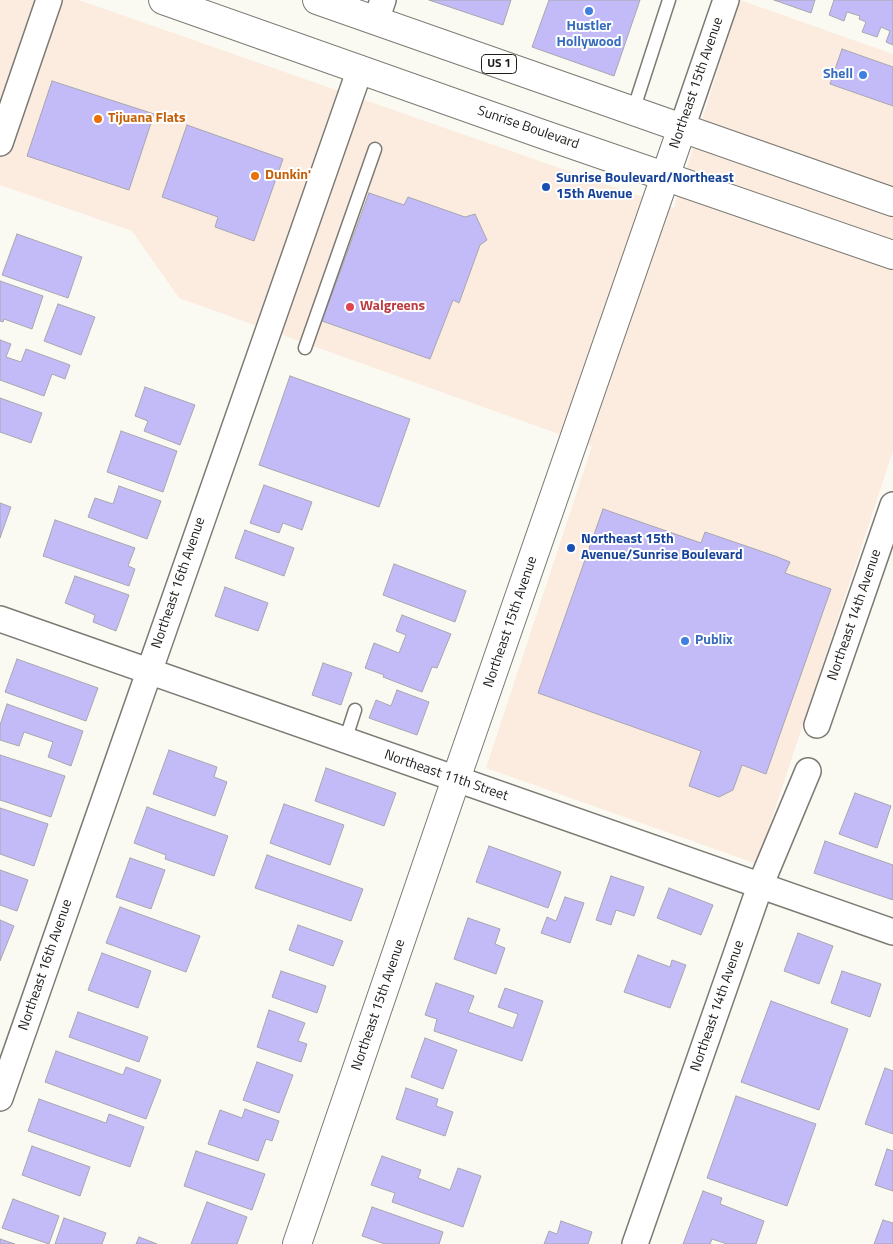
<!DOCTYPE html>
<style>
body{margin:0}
canvas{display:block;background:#fbfaf2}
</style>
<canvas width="893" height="1244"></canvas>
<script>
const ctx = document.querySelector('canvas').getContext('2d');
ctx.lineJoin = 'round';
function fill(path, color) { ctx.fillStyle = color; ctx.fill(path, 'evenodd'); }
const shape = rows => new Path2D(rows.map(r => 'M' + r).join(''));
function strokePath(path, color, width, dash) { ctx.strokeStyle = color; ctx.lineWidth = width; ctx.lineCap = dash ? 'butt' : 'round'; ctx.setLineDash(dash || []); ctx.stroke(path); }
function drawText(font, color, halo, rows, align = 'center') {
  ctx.font = font + ' "Titillium Web",sans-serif'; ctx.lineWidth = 4; ctx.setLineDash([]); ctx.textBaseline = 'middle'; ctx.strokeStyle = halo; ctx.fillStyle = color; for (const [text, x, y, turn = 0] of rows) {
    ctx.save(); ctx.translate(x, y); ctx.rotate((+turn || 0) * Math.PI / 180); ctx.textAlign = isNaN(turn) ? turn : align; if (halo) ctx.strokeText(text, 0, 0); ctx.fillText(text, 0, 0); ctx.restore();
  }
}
fill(shape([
 [0,0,79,0,674,208,740,0,893,54,893,451,757,864,486,768,592,446,179,298,132,231,0,185]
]), '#fcece0');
const building = shape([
 [429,0,511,0,503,25,429,0],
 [549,0,640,0,614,76,532,47,549,0],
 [774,0,815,0,811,13,774,0],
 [834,0,893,0,893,45,886,42,890,31,881,27,877,37,862,32,866,22,859,19,860,16,847,12,844,21,829,15,834,0],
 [842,49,893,67,893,106,830,84,842,49],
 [52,81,154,114,129,190,27,156,52,81],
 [187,125,283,159,254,241,215,227,218,217,162,197,187,125],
 [369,193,404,205,408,197,465,217,475,214,487,240,480,245,459,303,453,300,430,359,322,321,369,193],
 [17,234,82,257,68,298,2,275,17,234],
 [0,281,43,296,32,329,4,319,3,322,0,321,0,281],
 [58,304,95,317,81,355,44,341,58,304],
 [0,340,11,344,6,357,21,362,26,349,70,365,65,379,52,374,44,396,0,380,0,340],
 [290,376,410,419,379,507,259,465,290,376],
 [145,387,195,405,180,445,144,431,148,421,135,416,145,387],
 [0,398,42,413,31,443,0,432,0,398],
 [121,431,177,451,163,492,107,472,121,431],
 [264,485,312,502,302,530,283,523,279,533,250,523,264,485],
 [119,486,161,501,147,539,88,517,95,498,113,504,119,486],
 [0,503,11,507,0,538,0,503],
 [603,509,701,543,705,532,775,556,790,562,785,573,831,589,766,774,742,765,733,790,719,797,689,786,701,751,538,693,603,509],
 [55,520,135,548,128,566,135,569,129,586,43,556,55,520],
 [245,530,294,548,284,576,235,558,245,530],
 [394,564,466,591,455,622,383,595,394,564],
 [75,576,129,595,116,631,93,622,95,615,65,603,75,576],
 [225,587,268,603,258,631,215,616,225,587],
 [402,615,451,634,437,668,432,667,422,692,383,677,384,675,365,668,374,643,399,653,406,635,396,631,402,615],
 [17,659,98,688,86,721,5,692,17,659],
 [323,663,352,673,341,705,312,695,323,663],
 [397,690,429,702,417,735,369,718,376,700,391,706,397,690],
 [7,704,83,731,71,766,48,757,53,742,24,732,19,746,0,740,0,725,7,704],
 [169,750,217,767,214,777,227,782,215,816,153,794,169,750],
 [0,755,65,776,51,817,0,800,0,755],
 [326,768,396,793,384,826,315,801,326,768],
 [855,793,891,806,877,848,839,834,855,793],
 [284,804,344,825,330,865,270,843,284,804],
 [147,807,228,836,214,876,165,859,166,855,134,843,147,807],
 [0,808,48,824,34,866,0,854,0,808],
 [825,841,893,865,893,900,814,873,825,841],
 [489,846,561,872,548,908,476,882,489,846],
 [267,855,363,889,351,921,255,888,267,855],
 [130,858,165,870,151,909,116,897,130,858],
 [0,870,28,880,17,911,0,905,0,870],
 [611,876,644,887,634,916,616,910,611,925,596,920,611,876],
 [669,888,713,905,701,935,657,918,669,888],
 [565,897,584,903,570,943,541,933,547,917,556,921,565,897],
 [120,907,200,936,186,972,106,943,120,907],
 [468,918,500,929,495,944,505,948,496,974,454,959,468,918],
 [0,920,14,926,0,961,0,920],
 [298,925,343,941,333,966,289,950,298,925],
 [798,933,833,946,819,984,784,971,798,933],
 [102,953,151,971,138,1008,88,990,102,953],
 [638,955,670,967,672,960,686,965,670,1008,624,992,638,955],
 [281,971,326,986,317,1013,272,997,281,971],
 [842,971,881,984,870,1017,831,1003,842,971],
 [436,983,474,996,468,1012,513,1028,518,1014,498,1007,505,988,543,1001,522,1061,434,1031,437,1019,425,1015,436,983],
 [771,1001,848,1029,819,1110,741,1082,771,1001],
 [269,1010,305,1023,298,1041,307,1044,301,1062,257,1047,269,1010],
 [78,1012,148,1037,139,1062,69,1037,78,1012],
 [425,1038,457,1050,443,1089,411,1077,425,1038],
 [56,1051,123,1075,126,1067,161,1080,146,1119,45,1082,56,1051],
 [257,1062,293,1075,279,1113,243,1100,257,1062],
 [885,1068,893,1071,893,1134,865,1124,885,1068],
 [406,1088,438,1099,436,1106,453,1112,445,1136,396,1119,406,1088],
 [736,1096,816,1124,787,1206,707,1178,736,1096],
 [39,1099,106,1123,109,1114,144,1127,130,1167,28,1131,39,1099],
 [245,1109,279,1121,272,1141,266,1139,258,1161,208,1144,220,1110,242,1118,245,1109],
 [32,1146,90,1167,80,1196,22,1175,32,1146],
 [887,1149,893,1151,893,1191,875,1185,887,1149],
 [196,1151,265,1174,252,1210,184,1186,196,1151],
 [382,1156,421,1170,418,1178,450,1190,458,1168,481,1176,463,1227,392,1202,395,1193,371,1185,382,1156],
 [703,1191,722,1198,720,1204,764,1221,756,1244,727,1244,712,1239,710,1244,683,1244,703,1191],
 [13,1199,59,1216,49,1244,2,1228,13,1199],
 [207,1202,247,1217,237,1244,191,1244,207,1202],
 [372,1207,443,1232,439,1244,385,1244,362,1236,372,1207],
 [64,1218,106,1233,102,1244,55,1244,64,1218],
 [883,1220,893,1223,893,1244,874,1244,883,1220],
 [561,1221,592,1232,588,1244,544,1244,549,1231,557,1234,561,1221],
 [139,1237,157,1244,136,1244,139,1237],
 [0,1239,15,1244,0,1244,0,1239]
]);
fill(building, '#c3bbf7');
strokePath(building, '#a8a7af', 1);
const lane = shape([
 [633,111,669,0],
 [305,348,375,149],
 [345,741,355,710]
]);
const street = shape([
 [376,20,383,0],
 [682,128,726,0],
 [0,143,49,0],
 [0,619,893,932],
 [817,725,893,505],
 [0,1098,360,69],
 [635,1244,760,886,808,771]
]);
const secondary = shape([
 [297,1244,456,779,682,128]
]);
const primary = shape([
 [163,0,542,134,893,255],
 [317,0,893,202]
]);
strokePath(lane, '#7b7a73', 15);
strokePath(street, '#7b7a73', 28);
strokePath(secondary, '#7b7a73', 30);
strokePath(primary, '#7b7a73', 30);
strokePath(lane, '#fff', 12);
strokePath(street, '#fff', 25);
strokePath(secondary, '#fff', 28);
strokePath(primary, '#fff', 28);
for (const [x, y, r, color] of [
 [589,11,5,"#3f7fe0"],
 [863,75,5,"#3f7fe0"],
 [98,119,5,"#e8710a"],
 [255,176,5,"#e8710a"],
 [546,187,5,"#1a4fb4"],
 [350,307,5,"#e0444e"],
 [571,548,5,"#1a4fb4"],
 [685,641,5,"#3f7fe0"]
]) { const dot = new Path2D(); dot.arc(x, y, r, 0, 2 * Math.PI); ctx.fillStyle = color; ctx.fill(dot); strokePath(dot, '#fff', 2); }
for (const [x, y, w] of [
 [499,64,35]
]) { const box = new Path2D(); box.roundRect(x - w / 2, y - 9.5, w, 19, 4); ctx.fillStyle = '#fff'; ctx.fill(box); strokePath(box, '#1d1c19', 1); }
drawText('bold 12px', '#1d1c19', null, [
 ["US 1",499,64]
]);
drawText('bold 14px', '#366cbe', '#fff', [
 ["Hustler",589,27],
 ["Hollywood",589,43],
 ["Shell",853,75,"right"],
 ["Publix",695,641,"left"]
]);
drawText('14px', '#1d1c19', '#fff', [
 ["Northeast 15th Avenue",697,83,-71],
 ["Sunrise Boulevard",528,128,19],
 ["Northeast 16th Avenue",179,583,-71],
 ["Northeast 14th Avenue",855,615,-71],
 ["Northeast 15th Avenue",511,622,-71],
 ["Northeast 11th Street",446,776,19],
 ["Northeast 16th Avenue",46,965,-71],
 ["Northeast 15th Avenue",379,1005,-71],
 ["Northeast 14th Avenue",718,1006,-71]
]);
drawText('bold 14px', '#c56008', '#fff', [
 ["Tijuana Flats",108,119],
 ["Dunkin'",265,176]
], 'left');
drawText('bold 14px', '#164399', '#fff', [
 ["Sunrise Boulevard/Northeast",556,179],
 ["15th Avenue",556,195],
 ["Northeast 15th",581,540],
 ["Avenue/Sunrise Boulevard",581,556]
], 'left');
drawText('bold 14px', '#be3a42', '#fff', [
 ["Walgreens",360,307]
], 'left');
</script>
